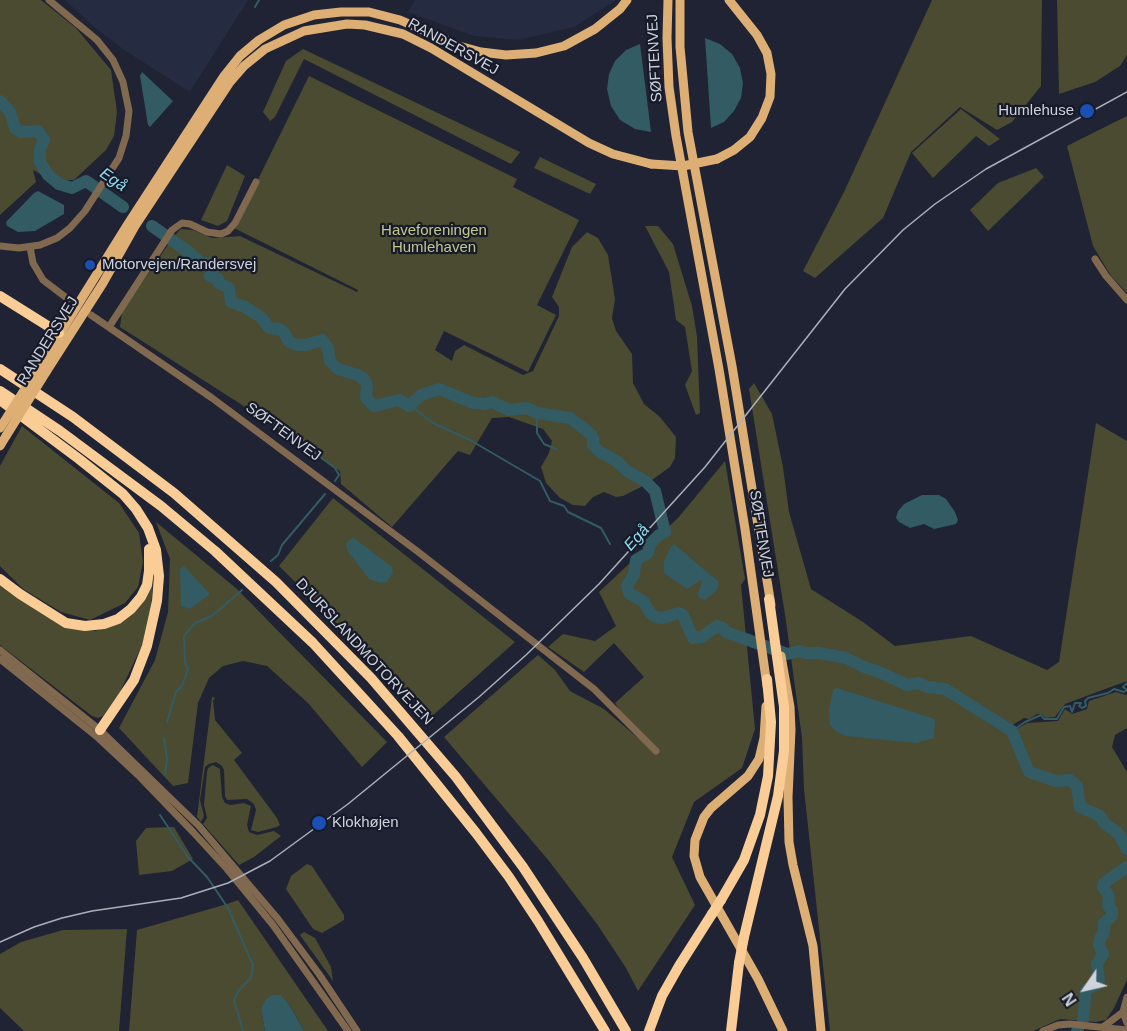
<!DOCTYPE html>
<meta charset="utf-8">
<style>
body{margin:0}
#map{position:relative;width:1127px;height:1031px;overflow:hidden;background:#1f2333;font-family:Arial,sans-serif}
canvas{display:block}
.north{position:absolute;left:1055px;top:959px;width:60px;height:60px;-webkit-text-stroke:4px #161a29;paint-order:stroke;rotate:236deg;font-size:16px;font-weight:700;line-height:24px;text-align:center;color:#cfd3dd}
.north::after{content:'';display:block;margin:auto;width:21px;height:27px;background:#cfd3dd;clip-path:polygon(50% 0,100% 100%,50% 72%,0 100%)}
</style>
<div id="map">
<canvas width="1127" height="1031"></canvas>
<div class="north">N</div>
</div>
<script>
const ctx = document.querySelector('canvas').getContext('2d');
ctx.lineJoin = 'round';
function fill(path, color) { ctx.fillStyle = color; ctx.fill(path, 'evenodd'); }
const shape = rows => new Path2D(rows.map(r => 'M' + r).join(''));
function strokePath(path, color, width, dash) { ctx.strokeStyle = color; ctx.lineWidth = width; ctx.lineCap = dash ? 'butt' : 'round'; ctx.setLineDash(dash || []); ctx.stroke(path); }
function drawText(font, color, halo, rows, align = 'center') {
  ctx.font = font + ' Arial,sans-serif'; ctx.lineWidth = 4.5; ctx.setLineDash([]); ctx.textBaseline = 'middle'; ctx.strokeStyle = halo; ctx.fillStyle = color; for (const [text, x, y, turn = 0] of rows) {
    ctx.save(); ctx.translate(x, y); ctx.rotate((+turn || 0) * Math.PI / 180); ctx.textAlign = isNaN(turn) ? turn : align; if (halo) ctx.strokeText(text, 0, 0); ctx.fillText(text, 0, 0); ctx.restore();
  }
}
fill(shape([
 [65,0,248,0,190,92,124,50,93,26],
 [415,0,616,0,574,27,518,40,474,36,408,12]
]), '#252b41');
fill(shape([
 [0,0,41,0,76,28,111,70,117,112,114,136,106,150,74,180,51,180,33,170,36,182,0,215],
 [932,0,1042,0,1041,86,1012,122,997,130,960,107,911,152,883,218,815,278,803,271,844,192],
 [1057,0,1127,0,1127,55,1120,66,1095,82,1059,94],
 [303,49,520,152,511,164,304,59,275,117,270,121,263,112,286,61],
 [309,76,517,179,513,187,579,220,537,305,556,315,528,372,444,331,435,350,452,361,455,351,464,345,523,375,533,371,559,316,559,307,552,297,572,247,587,232,598,238,608,255,615,299,612,318,616,331,632,354,633,383,644,404,660,417,676,437,675,458,670,467,645,485,623,496,616,497,604,492,593,497,585,506,573,505,560,498,546,483,541,467,549,453,552,441,543,429,509,417,492,418,470,455,458,451,392,527,341,484,340,471,239,403,120,327,122,312,174,236,181,229,193,230,212,238,240,236,357,292,358,290,234,228],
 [961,109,1000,139,989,146,976,136,933,178,912,153],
 [1127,116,1127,293,1111,276,1093,246,1067,146],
 [540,157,596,184,590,194,534,168],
 [227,165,245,176,227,221,218,226,201,220],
 [1036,168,1044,177,988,231,970,210,998,183],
 [645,226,658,226,673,244,692,306,697,336,700,413,696,415,685,385,692,371,685,327,676,320,669,272],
 [754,383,772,414,783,467,789,512,811,589,863,622,895,646,971,636,1047,670,1059,662,1096,423,1127,441,1127,681,1065,704,1055,717,1045,718,1042,714,1037,714,1029,719,1024,718,1011,726,947,688,925,684,918,681,909,682,863,665,851,656,809,650,810,655,849,660,906,687,917,685,928,690,939,690,983,714,1010,733,1027,723,1058,721,1065,709,1072,714,1087,709,1089,701,1116,692,1126,695,1127,694,1127,728,1115,735,1112,747,1127,772,1127,980,1114,1008,1106,1020,1095,1022,1060,1019,1033,1031,830,1031,804,789,802,738,786,621,749,389],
 [22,426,119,503,139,533,143,562,138,587,125,603,90,620,61,612,23,589,0,566,0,466],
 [725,461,745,579,741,585,755,729,742,768,694,802,672,857,695,905,638,991,626,968,597,924,549,861,444,737,538,655,555,670,570,691,604,709,638,738,615,703,644,677,614,643,584,672,548,647,563,634,595,641,616,626,599,592,678,518],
 [333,498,515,642,431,717,279,566],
 [156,522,237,589,387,742,362,767,308,703,267,666,243,661,223,666,209,678,198,703,188,783,173,786,119,728,155,660,168,612,170,559],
 [153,576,151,613,145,639,120,692,103,716,98,718,92,716,0,645,0,583,81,629,95,631,109,626],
 [212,697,215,698,213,701,215,720,242,753,234,760,277,818,280,825,277,827,258,832,251,830,256,810,254,804,247,799,227,800,225,796,224,770,222,766,216,762,209,764,205,767,200,800,204,816,201,822,197,817],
 [213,765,220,769,222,797,225,803,230,805,244,803,251,806,247,825,249,832,257,835,274,831,281,836,254,857,239,865,203,824,207,818,204,805,207,772,208,768],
 [174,827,193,859,172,871,139,875,136,841,146,828],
 [307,864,312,866,344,915,344,920,322,933,313,929,286,889,291,876],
 [238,900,328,1031,304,1031,290,1006,281,996,272,995,261,1009,265,1031,129,1031,137,930,227,904],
 [127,929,119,1031,24,1031,0,1008,0,954,21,942,63,930],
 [304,932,315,938,331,967,333,981,300,935]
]), '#4a4b30');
fill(shape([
 [705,38,720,44,732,54,740,68,743,83,741,98,734,111,724,122,711,128],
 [640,44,651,132,635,129,620,120,611,106,607,89,609,74,615,61,626,50],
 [142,72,173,101,150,127,148,125,140,76],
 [38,191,64,205,64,214,35,231,18,232,7,226,6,222,34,193],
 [922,495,939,495,946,499,955,512,958,520,956,524,934,529,924,524,910,528,899,522,896,518,898,511,904,504],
 [354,538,392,567,393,572,387,582,381,583,369,579,347,550,346,544,349,540],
 [674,544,719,582,717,590,705,600,699,598,698,593,702,583,701,580,687,589,664,573,664,561,669,550],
 [184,566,210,594,190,609,181,606,180,569],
 [837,688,935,719,934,738,916,743,846,736,837,732,830,725,829,710,833,690],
 [272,995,281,995,290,1006,304,1031,265,1031,261,1009,266,999]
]), '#325b64');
strokePath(shape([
 [255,7,259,0],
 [248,404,335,468,339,475,335,481],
 [410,405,433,423,470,440,540,481,550,501,564,506,568,512,601,528,610,544],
 [537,413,537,433,544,444,556,449],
 [271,561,278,555,282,545,325,494],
 [167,722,176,692,182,686,188,669,185,662,184,636,195,623,212,616,242,590],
 [1012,731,1025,722,1041,715,1044,719,1057,719,1064,707,1070,706,1072,712,1075,703,1081,703,1079,706,1082,708,1086,706,1085,701,1088,698,1108,693,1114,689,1124,692,1127,690,1123,687,1127,683],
 [164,738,167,759,165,774],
 [160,815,188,857,207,877,228,908,253,965,251,978,239,990,234,1000,243,1031]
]), '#325b64', 2);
strokePath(shape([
 [0,101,10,112,15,128,21,132,38,131,44,140,40,149,40,162,48,175,59,184,72,188,86,181,123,207],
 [152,226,190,253,201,263,209,264,212,269,210,276,218,279,219,283,229,288,231,302,245,307,262,318,269,328,279,329,284,332,289,342,298,345,306,345,322,340,328,348,330,361,338,369,358,375,365,380,367,386,366,398,374,406,399,400,409,406,421,395,439,389,473,403,485,404,492,402,509,410,527,408,537,413,570,418,591,434,593,438,593,445,600,452,615,460,627,471,645,481,655,491,665,532,659,535,650,544,648,553,636,560,634,574,627,586,629,593,644,602,650,613,656,617,662,618,679,613,683,615,693,638,702,637,717,626,723,628,726,632,787,654,799,651,806,653,819,653,846,658,864,667,877,671,907,685,919,683,927,687,945,689,1012,731,1029,772,1056,781,1070,780,1077,786,1080,807,1100,816,1105,824,1118,833,1127,849],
 [1083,1020,1086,990,1096,985,1099,979,1097,964,1103,954,1099,945,1100,938,1104,932,1104,923,1112,916,1112,910,1108,906,1109,896,1103,887,1104,883,1127,867],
 [1077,1031,1078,1030]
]), '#325b64', 12);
strokePath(shape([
 [0,246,19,248,40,245,57,238,70,228,85,211,119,158,126,136,129,111,123,82,113,60,97,40,49,0],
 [30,247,33,263,43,280,68,299],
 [1095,259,1106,276,1127,300],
 [91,315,212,398,417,551,594,689,656,751],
 [109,327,172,230,182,223,190,224,207,232,221,234,228,231,235,223,256,182],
 [0,650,100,730,199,826,278,919,319,974,357,1031],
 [0,659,96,736,140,777,193,832,227,869,273,925,348,1031],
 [1127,997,1123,1012,1127,1023],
 [1103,1027,1123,1012],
 [1043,1031,1058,1025,1070,1024,1127,1030]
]), '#80694e', 7);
strokePath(shape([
 [668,0,667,38,669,87,676,136,719,369,745,529,767,686],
 [680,0,680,47,688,132,732,366,771,605],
 [717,159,734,150,750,137,762,118,770,97,771,74,767,53,757,35,729,0],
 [39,367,128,224,224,76,240,56,259,40,284,25,314,15,341,12,369,12,400,20,459,46,481,52,506,55,536,53,564,46,595,29,620,9,627,0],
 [46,372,103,283,135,226,230,82,244,66,265,49,304,31,347,24,365,25,403,34,431,48,589,143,613,154,651,164],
 [0,446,6,436],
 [781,656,790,707,791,730,788,797,789,842,793,865,813,946,821,1031],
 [766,706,764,738,759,759,748,776,711,808,704,817,695,840,694,856,700,877,758,979,783,1031]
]), '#deaf75', 9);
strokePath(shape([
 [0,296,59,333],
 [0,369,73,417,174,493,276,582,371,678,456,777,523,867,583,958,626,1031],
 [0,391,60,431,161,506,215,551,313,643,398,736,476,833,509,877,538,921,605,1031],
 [0,400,79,459,123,494,136,509,148,528,156,550,159,576,157,601,147,646,134,680,100,730],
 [0,579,20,594,66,623,85,626,104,624,118,619,131,609,141,597,147,585,149,571,149,549],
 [721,900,744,860,760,815,768,776,771,722,767,679],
 [744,937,778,796,784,751,784,707,769,599],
 [649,1031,662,996,679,966,712,914],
 [731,1031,739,963]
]), '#facd97', 10);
strokePath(shape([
 [0,942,34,927,62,918,92,911,181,898,228,883,270,861,348,804,479,697,526,655,599,584,705,467,845,289,903,230,935,204,986,169,1127,92]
]), '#acb0bb', 1.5);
strokePath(shape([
 [651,164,683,166,717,159],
 [0,428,39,367],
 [6,436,46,372]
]), '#deaf75', 9);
strokePath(shape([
 [712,914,721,900],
 [739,963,744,937]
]), '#facd97', 10);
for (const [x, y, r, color] of [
 [1087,111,8,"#1a4fb4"],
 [90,265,6,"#1a4fb4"],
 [319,823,8,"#1a4fb4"]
]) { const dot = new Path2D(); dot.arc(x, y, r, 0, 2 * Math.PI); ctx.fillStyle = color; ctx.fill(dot); strokePath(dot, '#161a29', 2); }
drawText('15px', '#cfd3dd', '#161a29', [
 ["RANDERSVEJ",453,47,29],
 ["SØFTENVEJ",655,58,-93],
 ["RANDERSVEJ",48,341,-58],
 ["SØFTENVEJ",283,432,36],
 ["SØFTENVEJ",761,534,81],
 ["DJURSLANDMOTORVEJEN",364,652,47]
]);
drawText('15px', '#cfd3dd', '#161a29', [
 ["Humlehuse",1074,111,"right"],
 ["Motorvejen/Randersvej",102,265],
 ["Klokhøjen",332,823]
], 'left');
drawText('15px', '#c4c78c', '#161a29', [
 ["Haveforeningen",434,231],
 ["Humlehaven",434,248]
]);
drawText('italic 16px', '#91dced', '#161a29', [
 ["Egå",113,180,34],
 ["Egå",637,538,-48]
]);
</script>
